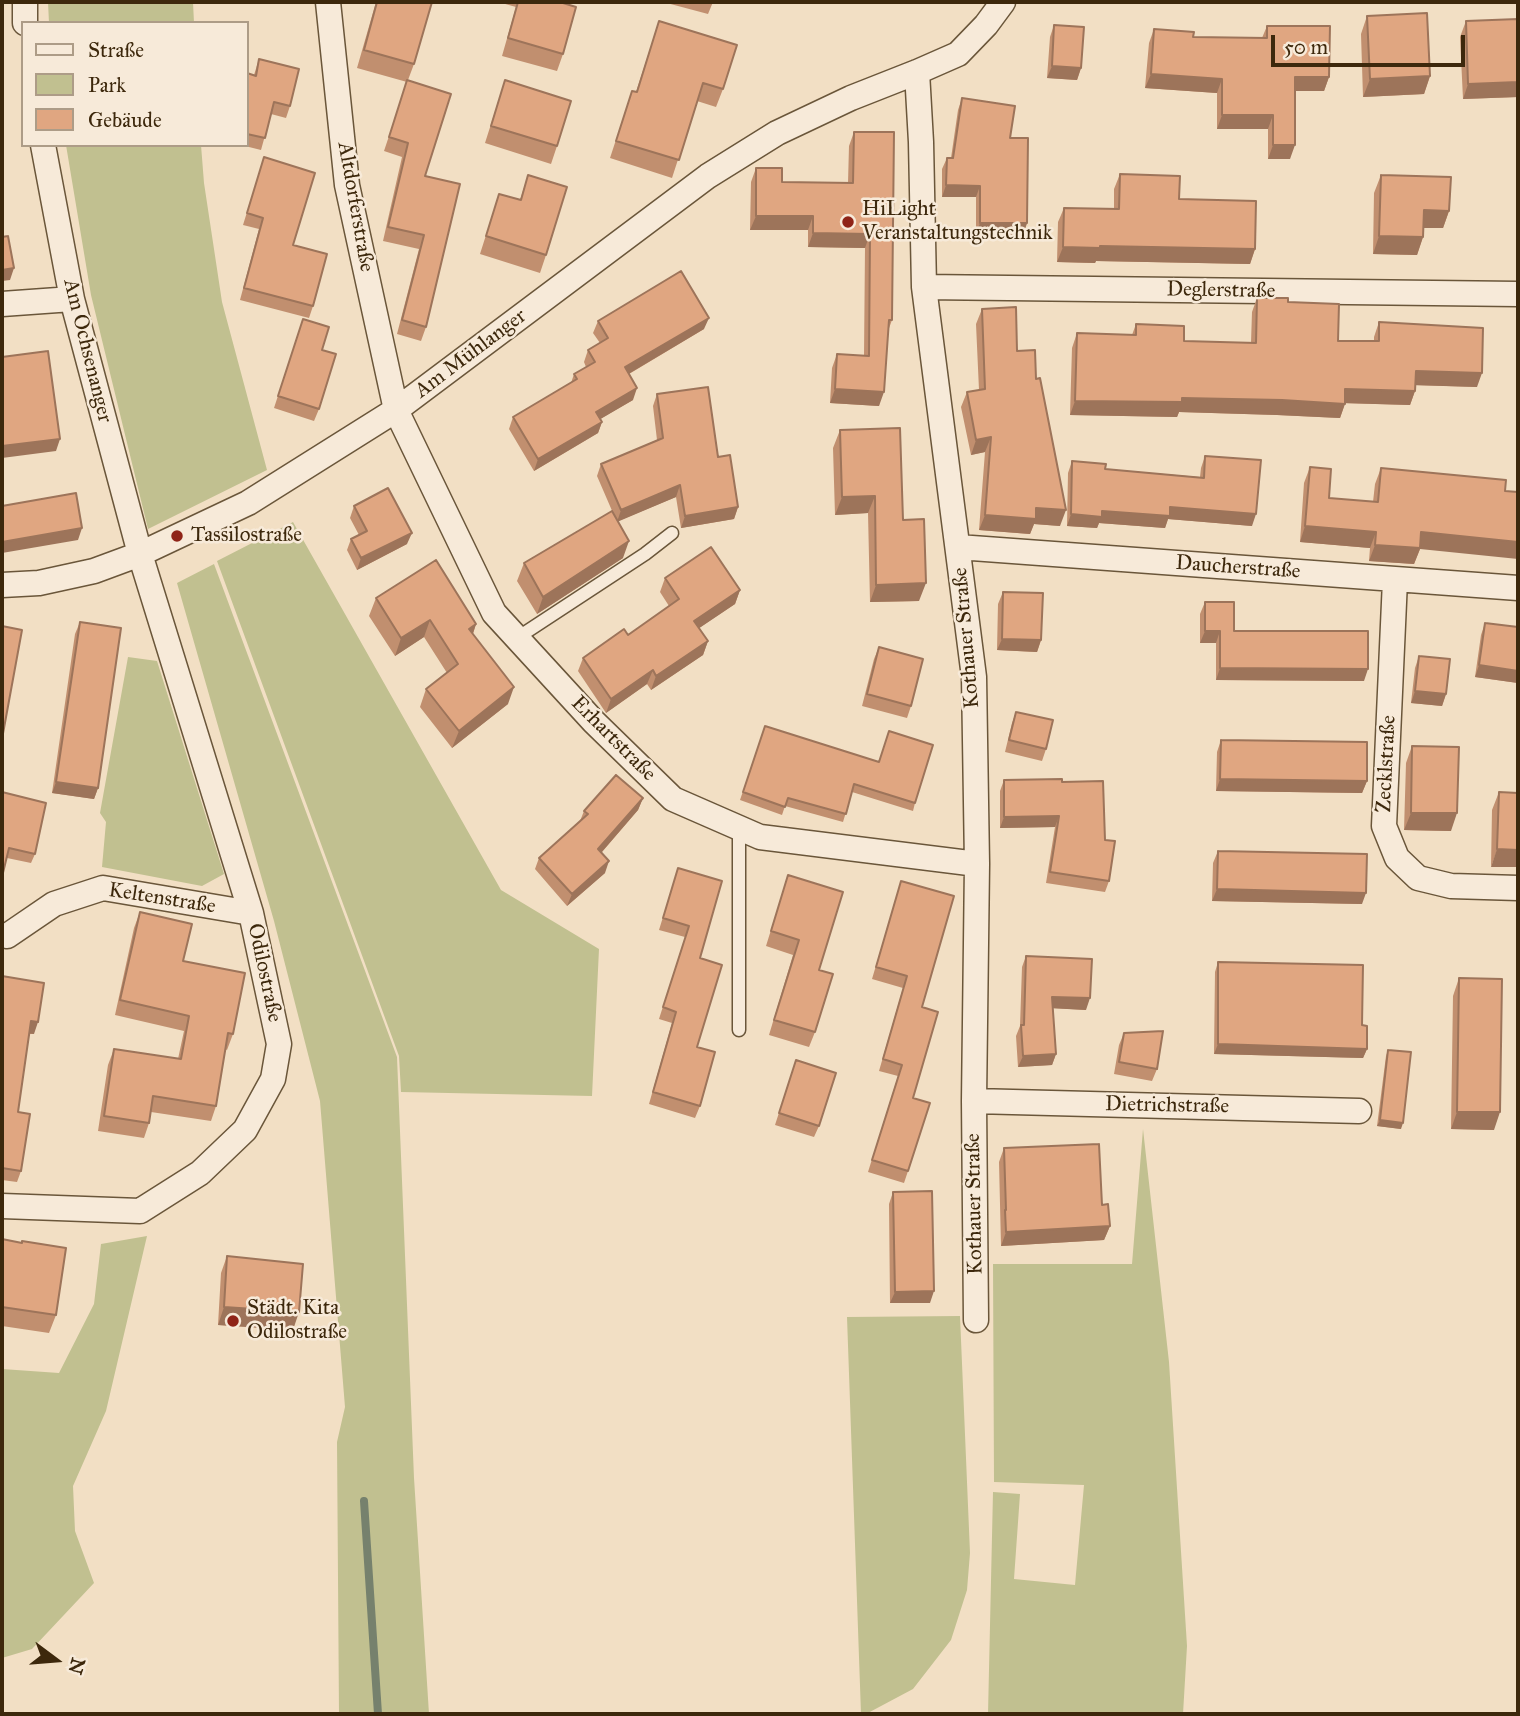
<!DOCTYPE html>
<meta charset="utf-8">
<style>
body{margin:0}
#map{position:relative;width:1520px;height:1716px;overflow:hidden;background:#f2dfc4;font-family:"IM FELL Great Primer",serif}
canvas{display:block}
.frame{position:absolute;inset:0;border:4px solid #3d280c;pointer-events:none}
.legend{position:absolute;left:21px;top:21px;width:228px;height:126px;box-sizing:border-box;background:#f7ead9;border:2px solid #ad9c87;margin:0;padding:9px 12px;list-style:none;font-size:21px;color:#3d280c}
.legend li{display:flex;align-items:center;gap:14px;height:35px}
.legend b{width:35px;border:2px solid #ad9c87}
.north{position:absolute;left:21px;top:1625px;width:70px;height:70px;-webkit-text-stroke:5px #f7ead9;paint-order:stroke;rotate:106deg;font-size:19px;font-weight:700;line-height:28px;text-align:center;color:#3d280c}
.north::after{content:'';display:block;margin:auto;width:24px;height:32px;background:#3d280c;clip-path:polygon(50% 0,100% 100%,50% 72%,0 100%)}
.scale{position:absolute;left:1271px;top:35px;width:194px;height:32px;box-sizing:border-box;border:4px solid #3d280c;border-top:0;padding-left:9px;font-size:21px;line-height:24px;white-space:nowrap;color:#3d280c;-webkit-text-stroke:5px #f7ead9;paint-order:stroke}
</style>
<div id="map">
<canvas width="1520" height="1716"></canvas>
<div class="frame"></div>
<ul class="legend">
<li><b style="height:9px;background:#f7ead9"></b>Straße</li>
<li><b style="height:19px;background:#c1c090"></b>Park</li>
<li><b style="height:19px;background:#e0a681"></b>Gebäude</li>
</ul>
<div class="north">N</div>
<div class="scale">50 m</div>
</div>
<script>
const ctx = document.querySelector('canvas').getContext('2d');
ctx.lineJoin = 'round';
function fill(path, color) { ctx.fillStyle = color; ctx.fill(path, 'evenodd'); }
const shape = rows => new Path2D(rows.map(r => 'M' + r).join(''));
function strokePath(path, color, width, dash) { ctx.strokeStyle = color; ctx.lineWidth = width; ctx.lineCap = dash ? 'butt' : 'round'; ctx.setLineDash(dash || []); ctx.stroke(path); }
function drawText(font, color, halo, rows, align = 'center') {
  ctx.font = font + ' "IM FELL Great Primer",serif'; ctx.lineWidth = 5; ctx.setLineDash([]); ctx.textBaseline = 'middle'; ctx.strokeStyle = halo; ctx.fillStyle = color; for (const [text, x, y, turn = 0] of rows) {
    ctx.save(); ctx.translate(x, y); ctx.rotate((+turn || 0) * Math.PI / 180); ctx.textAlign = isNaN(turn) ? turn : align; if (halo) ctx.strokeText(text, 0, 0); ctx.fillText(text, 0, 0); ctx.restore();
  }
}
fill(shape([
 [48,2,193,2,194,23,49,23],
 [66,145,201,145,204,183,222,302,267,470,148,529,91,295],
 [293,522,501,890,599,949,592,1096,401,1092,399,1056,217,561],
 [214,564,397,1057,414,1478,429,1714,339,1714,337,1442,345,1407,320,1101,274,921,177,583],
 [128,657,157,661,224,874,202,886,102,867,106,822,100,813],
 [1143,1129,1169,1362,1187,1646,1183,1714,988,1714,993,1492,1020,1494,1014,1579,1075,1585,1084,1485,994,1482,993,1264,1132,1264],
 [147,1236,106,1411,73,1486,75,1531,94,1583,32,1649,2,1658,2,1369,59,1373,94,1304,101,1244],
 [960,1316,970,1553,967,1590,951,1640,913,1689,866,1714,861,1714,847,1317]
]), '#c1c090');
strokePath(shape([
 [364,1501,378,1714]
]), '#76816d', 8);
const service = shape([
 [517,638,645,554,672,533],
 [739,1030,739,828]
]);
const minor = shape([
 [25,2,25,23],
 [328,2,347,185,396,410,494,613,594,722,673,799,760,837,977,864],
 [917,72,921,142,924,287,974,677,977,864,974,1101,976,1320],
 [924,287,1518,294],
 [2,304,72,299],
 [958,547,1518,588],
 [1395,580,1384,826,1397,858,1418,878,1451,886,1518,888],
 [2,585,39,583,94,571,140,554,248,503,396,410,708,176,777,133,851,98,917,72,958,54,986,25,1003,2],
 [2,935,7,936,54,904,103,888,251,913],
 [974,1101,1359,1111],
 [2,1206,140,1211,200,1173,245,1130,273,1079,279,1044,251,913,140,554,72,299,43,145]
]);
strokePath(service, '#6a563a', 15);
strokePath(minor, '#6a563a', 27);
strokePath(service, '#f7ead9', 12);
strokePath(minor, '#f7ead9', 24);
fill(shape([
 [376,2,433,2,431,5,414,64,408,80,425,176,426,327,421,341,397,334,419,249,383,241,402,157,384,151,407,82,357,68],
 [498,2,563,2,563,54,557,71,502,56,516,7],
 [663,2,713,2,708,14],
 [1367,16,1430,76,1424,94,1363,97,1361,34],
 [1518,19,1518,97,1463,99,1460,37,1466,21],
 [659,21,723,89,716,107,697,101,672,178,610,158,632,91,636,92],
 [1054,25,1081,68,1077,80,1047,78,1050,37],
 [1267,26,1329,77,1324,91,1295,91,1290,159,1268,159,1268,129,1217,129,1217,93,1145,88,1149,43,1154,29,1193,37,1262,38],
 [259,59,290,106,286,118,271,114,261,150,241,145,247,145,247,73,254,75],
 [505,80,557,146,551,164,485,143],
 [962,98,1010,138,1027,223,1023,235,976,234,976,197,942,197,942,169,947,158,951,158,958,110],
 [854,132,892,320,888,331,879,406,830,403,832,368,837,354,864,356,865,248,808,247,808,230,750,230,751,182,756,168,782,182,848,183,849,146],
 [264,157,313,306,309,318,240,300,259,229,243,225],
 [1120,174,1179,199,1255,249,1250,264,1096,261,1095,263,1057,262,1058,222,1064,208,1114,209,1114,189],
 [528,175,546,255,540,273,480,254,499,194,520,200],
 [1381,175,1449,211,1443,228,1423,228,1423,237,1417,255,1373,254,1374,193],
 [1257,298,1288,302,1338,341,1374,341,1374,337,1379,322,1477,387,1415,385,1415,391,1410,405,1345,403,1340,418,1277,415,1179,412,1177,417,1070,415,1072,348,1077,333,1132,335,1136,324,1184,341,1251,343,1252,312],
 [982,309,1017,351,1036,379,1060,526,1034,524,1030,534,979,530,985,452,971,455,961,407,967,392,979,390,976,324],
 [303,319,322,350,319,409,314,421,274,408],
 [598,321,704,329,629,374,633,400,600,419,602,422,598,433,534,471,509,429,513,417,571,383,574,374,586,367,584,362,588,350,600,343,593,333],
 [657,394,718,457,738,507,734,519,681,528,676,497,618,521,623,558,537,614,517,581,524,563,613,513,597,476,601,464,657,440,653,406],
 [840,430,903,520,919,601,870,602,868,513,835,515,833,448],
 [1205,456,1252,526,1168,519,1165,528,1099,523,1097,528,1067,526,1068,473,1072,461,1105,469,1200,477,1201,468],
 [1310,467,1329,498,1373,502,1375,484,1381,468,1420,549,1414,564,1369,561,1370,548,1300,542,1304,483],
 [354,506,407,544,357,570,347,550,351,539,359,535,350,518],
 [665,578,740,590,735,604,699,628,708,641,703,655,651,690,647,684,606,713,578,671,583,658,628,635,669,606,660,592],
 [1003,592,1041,640,1037,652,997,650,998,604],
 [376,598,476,624,473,634,508,704,452,748,420,707,426,689,447,673,424,637,395,656,369,616],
 [1205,602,1234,631,1364,681,1216,680,1216,643,1200,643,1200,614],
 [80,622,98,788,94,799,52,793,75,634],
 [1485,623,1518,627,1518,683,1475,677,1481,635],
 [879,647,911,706,907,718,862,706,874,659],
 [1419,656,1446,694,1442,706,1411,703,1415,668],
 [1016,712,1046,749,1042,761,1005,752,1012,723],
 [765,726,915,803,913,811,852,792,843,822,785,806,782,815,740,800],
 [1221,740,1367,781,1362,793,1216,791,1217,752],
 [1412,746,1451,831,1404,830,1406,763],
 [1004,780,1062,782,1105,840,1109,881,1105,892,1046,883,1055,827,1000,828,1000,791],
 [2,792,35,854,31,863,7,858],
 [1499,792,1518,793,1491,867,1492,810],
 [643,798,638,810,602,852,605,873,567,906,535,869,539,858,580,821,584,811],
 [1218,851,1362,904,1212,901,1213,863],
 [678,868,700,958,697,1047,700,1106,695,1118,649,1104,672,1023,659,1019,685,937,659,930],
 [788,875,819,970,815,1032,809,1047,769,1035,793,955,766,946],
 [901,881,922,1007,913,1098,908,1171,904,1183,868,1172,898,1076,879,1071,903,988,872,979],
 [140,912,183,961,233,1034,227,1050,225,1049,216,1106,211,1121,151,1112,149,1123,144,1138,98,1131,108,1065,114,1049,178,1059,184,1031,115,1015,134,928],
 [1026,956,1086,1010,1053,1008,1056,1054,1052,1065,1018,1067,1016,1036,1020,1026,1022,967],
 [1218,962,1362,1025,1367,1049,1363,1058,1214,1054,1215,972],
 [2,976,34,1034,29,1034,18,1112,21,1171,17,1182,2,1180],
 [1459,978,1494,1130,1451,1129,1453,996],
 [1124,1033,1157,1069,1152,1081,1114,1074,1119,1045],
 [1388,1050,1401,1129,1377,1126,1386,1056],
 [796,1060,819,1126,814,1137,775,1125],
 [1004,1148,1102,1205,1110,1226,1104,1240,1001,1246,999,1162],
 [893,1192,930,1303,890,1303,889,1204],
 [2,1239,56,1315,49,1333,2,1326],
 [227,1256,293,1330,218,1325,221,1273]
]), '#c18f6f');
fill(shape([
 [1052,66,1081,68,1077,80,1047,78],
 [1151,74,1222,79,1217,93,1145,88],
 [1430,76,1424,94,1363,97,1370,79],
 [1295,77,1329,77,1324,91,1290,91],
 [1518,82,1518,97,1463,99,1468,84],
 [1222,115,1273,115,1268,129,1217,129],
 [1273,145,1295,145,1290,159,1268,159],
 [946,185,980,186,976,197,942,197],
 [1424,210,1449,211,1443,228,1417,228],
 [756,216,813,216,808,230,750,230],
 [980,223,1027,223,1023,235,976,234],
 [813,233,870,234,865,248,808,247],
 [1379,236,1423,237,1417,255,1373,254],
 [1100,246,1255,249,1250,264,1096,261,1095,263,1057,262,1063,247],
 [14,268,10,280,2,281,2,270],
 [709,318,704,329,620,379,625,367],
 [1416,371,1482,373,1477,387,1410,385],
 [637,388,633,400,592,424,596,412],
 [835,389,884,392,879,406,830,403],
 [1345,389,1415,391,1410,405,1340,403],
 [1182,398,1282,400,1345,404,1340,418,1277,415,1179,412,1177,417,1070,415,1075,401],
 [602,422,598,433,534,471,538,459],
 [991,437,985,452,971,455,976,440],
 [60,439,56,451,2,458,2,446],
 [680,485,676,497,617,522,621,510],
 [875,496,868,513,835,515,842,497],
 [738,507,734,519,681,528,685,516],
 [1170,507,1256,514,1252,526,1168,519,1165,528,1099,523,1097,528,1067,526,1071,514,1102,511],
 [1036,508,1066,510,1060,526,1034,524,1030,534,979,530,985,515],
 [1305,526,1376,532,1370,548,1300,542],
 [82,528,78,540,2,553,2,542],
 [1421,532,1518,542,1518,559,1420,549,1414,564,1369,561,1375,545],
 [412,533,407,544,357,570,361,558],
 [629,541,623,558,537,614,543,597],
 [926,583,919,601,870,602,876,585],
 [740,590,735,604,689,635,694,621],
 [430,620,424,637,395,656,401,638],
 [476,624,470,642,469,629],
 [1205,631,1220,631,1216,643,1200,643],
 [1002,639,1041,640,1037,652,997,650],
 [708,641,703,655,651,690,656,676],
 [1479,665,1518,671,1518,683,1475,677],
 [1220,668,1368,669,1364,681,1216,680],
 [653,670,647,684,606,713,611,699],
 [514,687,508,704,452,748,459,731],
 [1415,691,1446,694,1442,706,1411,703],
 [1220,779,1367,781,1362,793,1216,791],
 [56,782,98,788,94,799,52,793],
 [643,798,638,810,594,861,598,849],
 [1411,813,1457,813,1451,831,1404,830],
 [1059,816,1055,827,1000,828,1004,817],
 [1497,849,1518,850,1518,867,1491,867],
 [609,861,605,873,567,906,572,894],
 [1217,889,1366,893,1362,904,1212,901],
 [1052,997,1090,998,1086,1010,1048,1008],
 [31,1021,38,1022,34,1034,26,1033],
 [1218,1044,1367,1049,1363,1058,1214,1054],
 [1056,1054,1052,1065,1018,1067,1023,1056],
 [1457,1112,1500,1112,1494,1130,1451,1129],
 [1380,1120,1403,1123,1401,1129,1377,1126],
 [1110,1226,1104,1240,1001,1246,1006,1232],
 [934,1291,930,1303,890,1303,895,1292],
 [224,1307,299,1312,293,1330,218,1325]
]), '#9d745a');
const building = shape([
 [377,2,432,2,414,64,364,50,377,2],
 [518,2,563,2,563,3,576,7,563,54,508,38,518,2],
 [1427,13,1430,76,1370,79,1367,16,1427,13],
 [1518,19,1518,82,1468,84,1466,21,1518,19],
 [659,21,737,45,723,89,703,83,679,160,616,141,632,91,637,92,659,21],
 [1054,25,1084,27,1081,68,1052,66,1054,25],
 [1267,26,1330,26,1329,77,1295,77,1295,145,1273,145,1273,115,1222,115,1222,79,1151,74,1154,29,1194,32,1193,37,1267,38,1267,26],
 [259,59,299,69,290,106,274,102,265,138,247,134,247,73,256,76,259,59],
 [407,80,451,94,425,176,460,184,426,327,402,320,424,235,388,227,408,143,389,137,407,80],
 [505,80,571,101,557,146,491,126,505,80],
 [962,98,1015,106,1010,138,1028,138,1027,223,980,223,980,186,946,185,947,158,953,158,962,98],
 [854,132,894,132,892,320,889,320,884,392,835,389,837,354,869,356,870,234,813,233,813,216,756,216,756,168,782,168,782,182,853,183,854,132],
 [264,157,315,173,293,245,327,254,313,306,244,288,263,218,247,213,264,157],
 [1120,174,1180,176,1179,199,1256,201,1255,249,1100,246,1100,248,1063,247,1064,208,1119,209,1120,174],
 [528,175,567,187,546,255,486,236,499,194,521,200,528,175],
 [1381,175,1451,177,1449,211,1424,210,1423,237,1379,236,1381,175],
 [8,236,14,268,2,270,2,237,8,236],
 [681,271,709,318,625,367,637,388,596,412,602,422,538,459,513,417,577,379,574,374,595,362,588,350,608,338,598,321,681,271],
 [1257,298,1288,298,1288,302,1339,304,1338,341,1379,341,1379,322,1483,328,1482,373,1416,371,1415,391,1345,389,1345,404,1282,400,1182,398,1182,402,1075,401,1077,333,1136,335,1136,324,1184,326,1184,341,1256,343,1257,298],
 [1016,307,1017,351,1035,350,1036,379,1040,378,1066,510,1036,508,1036,519,985,515,991,437,976,440,967,392,985,389,982,309,1016,307],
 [303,319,329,327,322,350,336,354,319,409,278,396,303,319],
 [48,351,60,439,2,446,2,357,48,351],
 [708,387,718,457,730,455,738,507,685,516,680,485,621,510,601,464,663,438,657,394,708,387],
 [900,428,903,520,924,519,926,583,876,585,875,496,842,497,840,430,900,428],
 [1205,456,1261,460,1256,514,1170,507,1170,516,1102,511,1102,517,1071,514,1072,461,1106,464,1105,469,1204,478,1205,456],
 [1310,467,1331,469,1329,498,1378,502,1381,468,1506,480,1505,491,1518,492,1518,542,1421,532,1420,548,1375,545,1376,532,1305,526,1310,467],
 [388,488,412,533,361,558,351,539,367,531,354,506,388,488],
 [76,493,82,528,2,542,2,506,76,493],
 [612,511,629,541,543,597,524,563,612,511],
 [711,547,740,590,694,621,708,641,656,676,653,670,611,699,583,658,624,629,628,635,679,599,665,578,711,547],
 [436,560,476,624,469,629,514,687,459,731,426,689,458,664,430,620,401,638,376,598,436,560],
 [1003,592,1043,593,1041,640,1002,639,1003,592],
 [1205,602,1234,602,1234,631,1368,631,1368,669,1220,668,1220,631,1205,631,1205,602],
 [80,622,121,628,98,788,56,782,80,622],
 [1485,623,1518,627,1518,671,1479,665,1485,623],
 [2,626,22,630,2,739,2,626],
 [879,647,923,659,911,706,867,694,879,647],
 [1419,656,1450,659,1446,694,1415,691,1419,656],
 [1016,712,1053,720,1046,749,1009,740,1016,712],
 [765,726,879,762,889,731,933,745,915,803,854,784,846,814,788,798,785,807,743,792,765,726],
 [1221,740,1367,742,1367,781,1220,779,1221,740],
 [1412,746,1459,747,1457,813,1411,813,1412,746],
 [616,775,643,798,598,849,609,861,572,894,539,858,588,814,584,811,616,775],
 [1062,779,1062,782,1103,781,1105,840,1115,841,1109,881,1050,872,1059,816,1004,817,1004,780,1062,779],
 [2,792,46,803,35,854,9,848,2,877,2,792],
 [1499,792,1518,793,1518,850,1497,849,1499,792],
 [1218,851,1367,854,1366,893,1217,889,1218,851],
 [678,868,722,881,700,958,722,965,697,1047,715,1052,700,1106,653,1092,676,1012,663,1007,689,926,663,918,678,868],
 [788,875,843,892,819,970,833,974,815,1032,774,1020,799,940,771,931,788,875],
 [901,881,954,896,922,1007,938,1012,913,1098,930,1103,908,1171,872,1160,902,1065,883,1059,907,976,876,967,901,881],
 [140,912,192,924,183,961,245,973,233,1034,228,1033,216,1106,153,1096,149,1123,104,1116,114,1049,181,1059,189,1016,120,1000,140,912],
 [1026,956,1092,959,1090,998,1052,997,1056,1054,1023,1056,1021,1025,1024,1025,1026,956],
 [1218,962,1363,965,1362,1025,1367,1026,1367,1049,1218,1044,1218,962],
 [2,976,44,983,38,1022,31,1021,18,1112,30,1114,21,1171,2,1168,2,976],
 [1459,978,1502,979,1500,1112,1457,1112,1459,978],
 [1163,1031,1157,1069,1119,1062,1124,1033,1163,1031],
 [1388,1050,1411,1052,1403,1123,1380,1120,1388,1050],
 [796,1060,836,1073,819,1126,779,1113,796,1060],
 [1099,1144,1102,1205,1108,1204,1110,1226,1006,1232,1005,1210,1006,1210,1004,1148,1099,1144],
 [932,1191,934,1291,895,1292,893,1192,932,1191],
 [2,1239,22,1243,22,1241,66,1248,56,1315,2,1307,2,1239],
 [227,1256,303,1264,299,1312,224,1307,227,1256]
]);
fill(building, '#e0a681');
strokePath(building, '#9d745a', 2);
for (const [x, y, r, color] of [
 [848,222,7,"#8f2418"],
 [177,536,7,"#8f2418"],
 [233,1321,7,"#8f2418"]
]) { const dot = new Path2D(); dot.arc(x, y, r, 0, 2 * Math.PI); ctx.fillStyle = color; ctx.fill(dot); strokePath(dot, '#f7ead9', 2.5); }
drawText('21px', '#3d280c', '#f7ead9', [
 ["Altdorferstraße",355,207,80],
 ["Deglerstraße",1221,291,1],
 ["Am Ochsenanger",87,351,76],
 ["Am Mühlanger",471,354,-37],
 ["Daucherstraße",1238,568,4],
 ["Kothauer Straße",967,638,-95],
 ["Erhartstraße",613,739,45],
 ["Zecklstraße",1387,764,-87],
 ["Keltenstraße",162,899,9],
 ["Odilostraße",264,973,78],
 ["Dietrichstraße",1167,1106,1],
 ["Kothauer Straße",975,1204,-91]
]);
drawText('21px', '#3d280c', '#f7ead9', [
 ["HiLight",862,210],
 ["Veranstaltungstechnik",862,234],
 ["Tassilostraße",191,536],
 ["Städt. Kita",247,1309],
 ["Odilostraße",247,1333]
], 'left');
</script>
